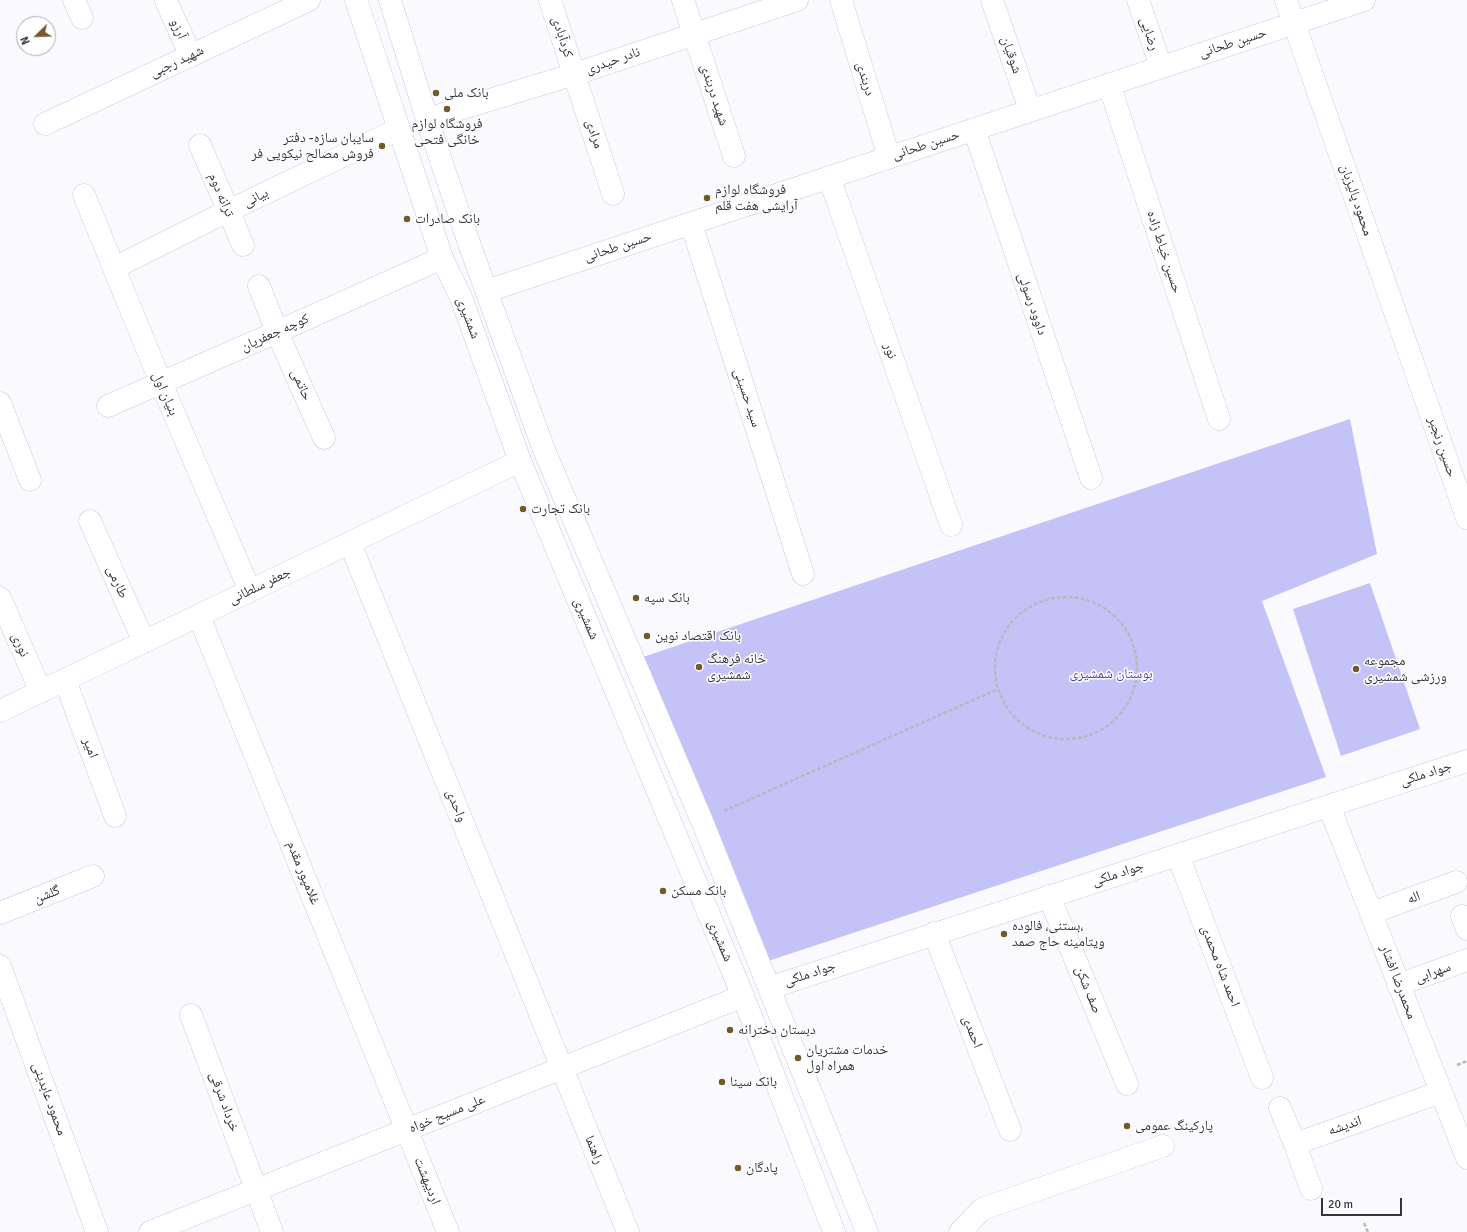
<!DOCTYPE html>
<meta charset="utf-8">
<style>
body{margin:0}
#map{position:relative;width:1467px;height:1232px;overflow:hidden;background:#f9f9fe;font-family:Signika,sans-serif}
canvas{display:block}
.north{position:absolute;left:16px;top:16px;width:40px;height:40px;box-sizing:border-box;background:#fff;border:1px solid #aeaeb2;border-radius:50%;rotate:247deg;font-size:11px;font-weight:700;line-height:16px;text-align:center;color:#35353f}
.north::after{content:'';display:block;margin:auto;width:14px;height:18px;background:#76582d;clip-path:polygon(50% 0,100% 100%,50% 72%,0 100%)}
.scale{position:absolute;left:1321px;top:1198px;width:81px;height:18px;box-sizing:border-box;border:2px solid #35353f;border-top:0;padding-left:5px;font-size:12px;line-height:14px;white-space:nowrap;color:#35353f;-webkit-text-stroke:3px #fff;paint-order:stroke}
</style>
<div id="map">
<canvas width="1467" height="1232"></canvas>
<div class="north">N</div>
<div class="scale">20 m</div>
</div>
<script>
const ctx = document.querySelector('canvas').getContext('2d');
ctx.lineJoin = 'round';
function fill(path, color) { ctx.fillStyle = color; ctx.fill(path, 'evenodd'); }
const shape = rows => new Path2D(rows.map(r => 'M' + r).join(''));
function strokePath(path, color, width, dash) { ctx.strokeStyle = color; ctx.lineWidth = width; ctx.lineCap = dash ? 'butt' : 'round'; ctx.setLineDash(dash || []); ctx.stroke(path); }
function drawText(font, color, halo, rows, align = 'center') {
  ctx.font = font + ' Signika,"Noto Naskh Arabic",sans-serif'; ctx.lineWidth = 3; ctx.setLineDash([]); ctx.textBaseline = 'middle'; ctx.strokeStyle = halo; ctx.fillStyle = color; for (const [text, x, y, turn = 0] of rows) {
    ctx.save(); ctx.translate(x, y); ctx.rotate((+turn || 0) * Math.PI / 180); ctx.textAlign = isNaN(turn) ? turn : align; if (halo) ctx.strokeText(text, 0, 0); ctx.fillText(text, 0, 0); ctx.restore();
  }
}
fill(shape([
 [1350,419,1377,554,1262,601,1326,777,765,962,643,657],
 [1370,583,1420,729,1341,756,1293,609]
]), '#c3c3f8');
const minor = shape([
 [74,0,82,18],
 [550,0,613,194],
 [683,0,734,156],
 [841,0,889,157],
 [992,0,1030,110],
 [1138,0,1161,67],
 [1286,0,1467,518],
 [166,1,191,56],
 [1109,84,1219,419],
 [427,119,575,74,797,0],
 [45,124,309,0],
 [974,129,1091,478],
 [200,145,243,245],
 [829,177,951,525],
 [84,195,161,383,250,591],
 [691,223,803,574],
 [114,268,228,211,399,129],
 [259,286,277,332,324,438],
 [487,291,1364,0],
 [0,403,30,480],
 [108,406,277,332,442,258],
 [90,521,144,642],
 [350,543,628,1232],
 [0,598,41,692],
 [199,616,448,1232],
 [65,680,115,816],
 [0,711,520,461],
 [1329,806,1467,1158],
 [1178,855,1262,1078],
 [1049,896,1127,1084],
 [0,913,93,876],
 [1371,913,1456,882],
 [1462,916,1467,929],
 [934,933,1010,1130],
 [0,966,97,1232],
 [1398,985,1467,960],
 [769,988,1467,761],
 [191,1015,272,1232],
 [1280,1108,1295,1144],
 [1311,1189,1295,1144,1441,1092],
 [150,1232,743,996],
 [960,1232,982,1209,1163,1146]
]);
const major = shape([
 [356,0,442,258,462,300,520,461,743,996,834,1232],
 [390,0,427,119,470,246,544,450,702,821,867,1232]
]);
strokePath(minor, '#c9cae2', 23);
strokePath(major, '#c9cae2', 23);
strokePath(shape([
 '995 668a71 71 0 1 1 142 0a71 71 0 1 1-142 0Z',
 [724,811,998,689],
 [1457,1065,1467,1061],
 [1364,1223,1368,1232]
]), '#b8b8bf', 2.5, [4, 2]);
strokePath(minor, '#fff', 22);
strokePath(major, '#fff', 22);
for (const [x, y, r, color] of [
 [436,93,4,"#76582d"],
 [447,109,4,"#76582d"],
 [382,146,4,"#76582d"],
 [707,198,4,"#76582d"],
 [407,219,4,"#76582d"],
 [523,509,4,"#76582d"],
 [636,598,4,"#76582d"],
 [647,636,4,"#76582d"],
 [699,667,4,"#76582d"],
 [1356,669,4,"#76582d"],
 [663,891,4,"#76582d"],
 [1004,934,4,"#76582d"],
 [730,1030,4,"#76582d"],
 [798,1058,4,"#76582d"],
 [722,1082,4,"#76582d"],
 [1127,1126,4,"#76582d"],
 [738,1168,4,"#76582d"]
]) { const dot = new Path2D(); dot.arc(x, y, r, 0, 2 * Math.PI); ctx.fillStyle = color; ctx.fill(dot); strokePath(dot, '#fff', 1.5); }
drawText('14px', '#35353f', '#fff', [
 ["آرزو",178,29,66],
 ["رضایی",1149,34,72],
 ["کردآبادی",562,37,72],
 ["حسین طحانی",1233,43,-18],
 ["شوقیان",1011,55,71],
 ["نادر حیدری",613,61,-19],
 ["شهید رجبی",177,62,-25],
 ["دربندی",865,79,73],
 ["شهید دربندی",714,95,72],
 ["مرادی",594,134,72],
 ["حسین طحانی",926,145,-18],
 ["ترانه دوم",221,195,67],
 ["بیانی",256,198,-26],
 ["محمود پالیزبان",1356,200,71],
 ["حسین طحانی",618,247,-18],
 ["حسین خیاط زاده",1164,252,72],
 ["داوود رسولی",1032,304,71],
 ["شمشیری",468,318,69],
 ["کوچه جعفریان",275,333,-24],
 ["نور",890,351,71],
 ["حاتمی",301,385,66],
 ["بنیان اول",165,394,67],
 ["سید حسینی",747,398,72],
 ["حسین رنجبر",1442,447,71],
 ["طارمی",117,582,66],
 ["جعفر سلطانی",260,586,-26],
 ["شمشیری",586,619,67],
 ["نوری",20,645,67],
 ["امیر",90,748,70],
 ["جواد ملکی",1426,774,-18],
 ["واحدی",456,806,68],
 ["غلامپور مقدم",303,873,68],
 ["جواد ملکی",1118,874,-18],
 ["گلشن",47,895,-22],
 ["اله",1414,898,-20],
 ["شمشیری",720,941,67],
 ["احمد شاه محمدی",1220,966,69],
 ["سهرابی",1433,973,-20],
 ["جواد ملکی",810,974,-18],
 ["محمدرضا افشار",1398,982,69],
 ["صف شکن",1088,990,68],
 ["احمدی",972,1032,69],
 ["محمود عابدینی",49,1099,70],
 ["خرداد شرقی",224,1102,70],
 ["علی مسیح خواه",447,1114,-22],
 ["اندیشه",1345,1126,-19],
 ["راهنما",594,1150,68],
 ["اردیبهشت",427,1181,68]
]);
drawText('14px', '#35353f', '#fff', [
 ["بانک ملی",444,93],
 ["فروشگاه لوازم",447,124,"center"],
 ["خانگی فتحی",447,140,"center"],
 ["سایبان سازه- دفتر",374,138,"right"],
 ["فروش مصالح نیکویی فر",374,154,"right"],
 ["فروشگاه لوازم",715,190],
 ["آرایشی هفت قلم",715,206],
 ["بانک صادرات",415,219],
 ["بانک تجارت",531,509],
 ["بانک سپه",644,598],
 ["بانک اقتصاد نوین",655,636],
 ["خانه فرهنگ",707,659],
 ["شمشیری",707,675],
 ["مجموعه",1364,661],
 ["ورزشی شمشیری",1364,677],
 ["بانک مسکن",671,891],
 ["بستنی، فالوده،",1012,926],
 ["ویتامینه حاج صمد",1012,942],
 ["دبستان دخترانه",738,1030],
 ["خدمات مشتریان",806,1050],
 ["همراه اول",806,1066],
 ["بانک سینا",730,1082],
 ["پارکینگ عمومی",1135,1126],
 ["پادگان",746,1168]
], 'left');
drawText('14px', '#5044a4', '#fff', [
 ["بوستان شمشیری",1111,674]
]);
</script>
